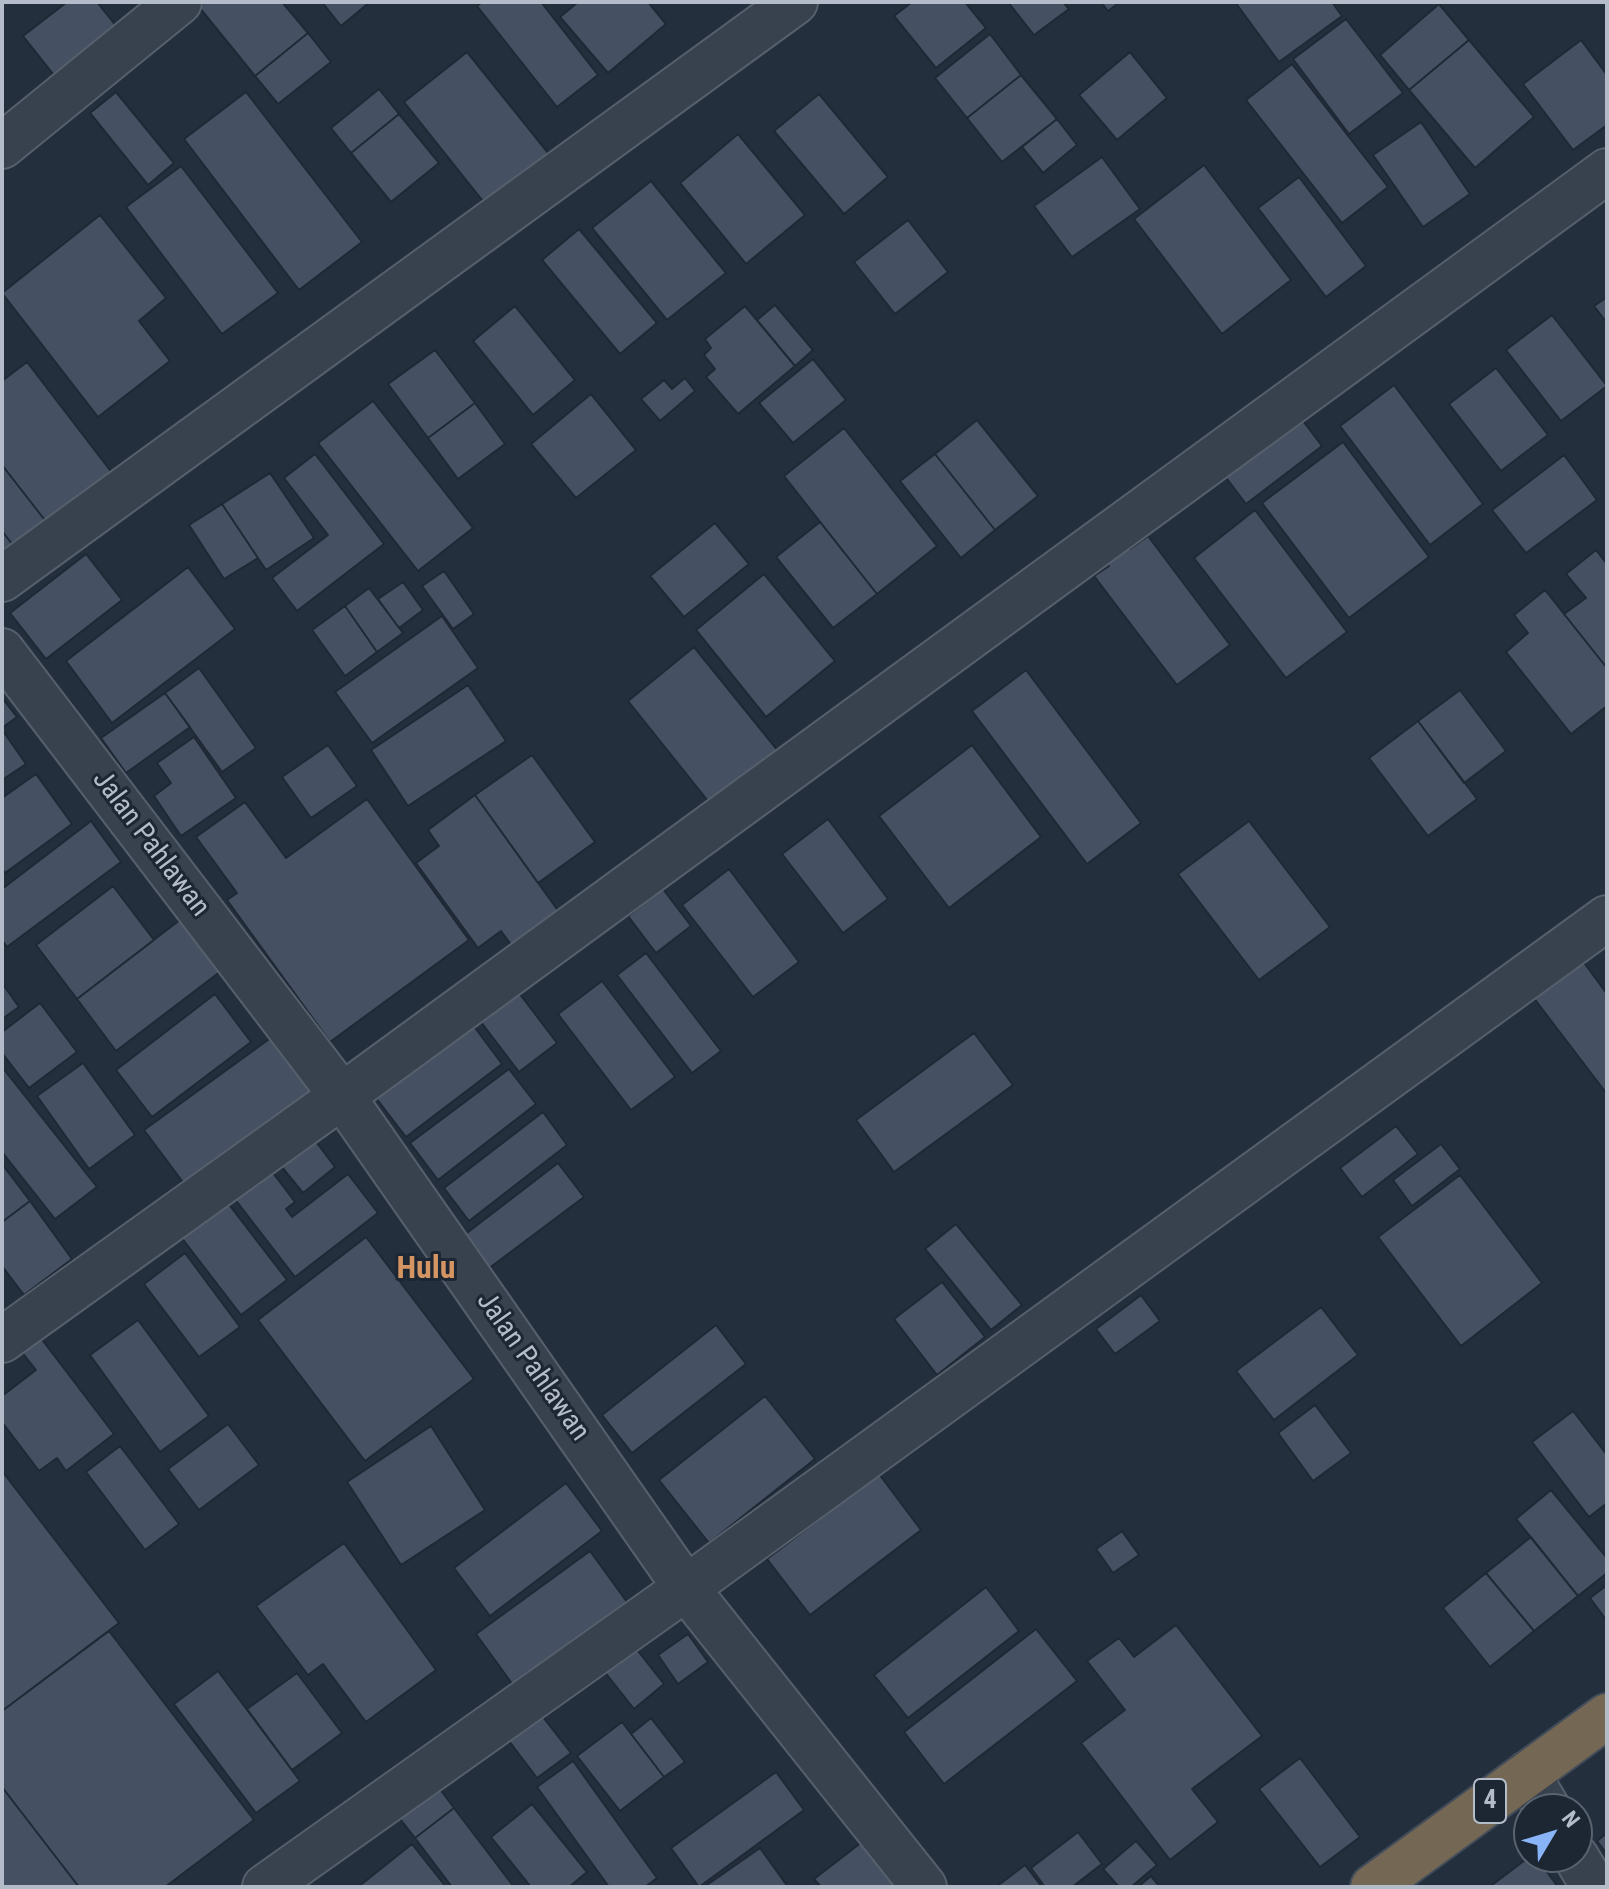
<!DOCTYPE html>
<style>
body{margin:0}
#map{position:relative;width:1609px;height:1889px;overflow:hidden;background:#242f3e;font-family:"Roboto Condensed",sans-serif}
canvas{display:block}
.frame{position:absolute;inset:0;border:4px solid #b4bcc9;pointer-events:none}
.north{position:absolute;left:1513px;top:1793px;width:80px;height:80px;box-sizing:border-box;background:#1d2633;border:2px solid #59626f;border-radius:50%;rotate:52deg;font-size:22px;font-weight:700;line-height:32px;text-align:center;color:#b4bcc9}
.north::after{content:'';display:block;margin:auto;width:28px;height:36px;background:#8ab4f8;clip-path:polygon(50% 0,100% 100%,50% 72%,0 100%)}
</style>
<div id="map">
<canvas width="1609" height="1889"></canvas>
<div class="frame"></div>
<div class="north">N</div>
</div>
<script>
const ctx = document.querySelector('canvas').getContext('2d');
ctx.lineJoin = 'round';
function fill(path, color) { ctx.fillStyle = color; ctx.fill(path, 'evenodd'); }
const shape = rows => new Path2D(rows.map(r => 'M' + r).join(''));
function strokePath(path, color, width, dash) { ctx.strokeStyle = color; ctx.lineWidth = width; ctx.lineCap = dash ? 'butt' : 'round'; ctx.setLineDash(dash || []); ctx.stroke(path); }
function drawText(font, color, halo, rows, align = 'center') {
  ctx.font = font + ' "Roboto Condensed",sans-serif'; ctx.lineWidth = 6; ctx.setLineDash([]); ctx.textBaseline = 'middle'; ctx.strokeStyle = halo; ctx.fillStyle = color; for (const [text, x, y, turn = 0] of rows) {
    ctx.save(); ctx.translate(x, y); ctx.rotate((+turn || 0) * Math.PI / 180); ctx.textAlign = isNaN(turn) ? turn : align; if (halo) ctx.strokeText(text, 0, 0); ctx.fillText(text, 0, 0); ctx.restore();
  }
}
const building = shape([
 [67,2,97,2,128,41,65,89,23,36,67,2],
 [205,2,282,2,308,33,255,76,199,7,205,2],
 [322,2,370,2,341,26,322,2],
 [482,2,541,2,598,75,557,107,477,6,482,2],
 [578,2,648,2,666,24,608,73,560,17,578,2],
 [912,2,965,2,986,28,936,68,894,16,912,2],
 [1008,2,1063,2,1069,9,1034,35,1008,2],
 [1101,2,1120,2,1108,11,1101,2],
 [1235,2,1332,2,1342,16,1279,62,1235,2],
 [1439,4,1469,40,1409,90,1380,55,1439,4],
 [1346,19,1403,93,1349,134,1293,59,1346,19],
 [308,33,331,62,278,104,255,76,308,33],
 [990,34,1021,75,967,118,935,78,990,34],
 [1469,40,1534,117,1475,168,1409,90,1469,40],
 [1581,40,1607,75,1607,125,1573,150,1523,84,1581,40],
 [467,52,553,159,490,210,404,102,467,52],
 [1130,52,1167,98,1117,140,1079,95,1130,52],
 [1292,64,1388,187,1342,223,1246,100,1292,64],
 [1021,75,1057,119,1002,162,967,118,1021,75],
 [379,89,399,114,351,153,331,128,379,89],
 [116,92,174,163,148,185,90,113,116,92],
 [246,92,362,242,299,290,184,139,246,92],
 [819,94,888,177,844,214,774,131,819,94],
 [399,114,439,163,391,202,351,153,399,114],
 [1057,119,1077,145,1043,173,1022,147,1057,119],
 [1421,122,1470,194,1423,227,1373,155,1421,122],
 [738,134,805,215,746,264,680,183,738,134],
 [1102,157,1140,209,1072,257,1034,206,1102,157],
 [1204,165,1291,280,1222,334,1134,219,1204,165],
 [181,166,278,293,222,334,126,207,181,166],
 [1299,177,1366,266,1326,297,1258,208,1299,177],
 [651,181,726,273,667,320,592,228,651,181],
 [100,215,166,298,139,321,170,361,98,417,2,293,100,215],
 [908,220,948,272,895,314,854,262,908,220],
 [579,229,657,323,620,354,542,260,579,229],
 [1607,297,1607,323,1594,306,1607,297],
 [775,305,813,350,795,366,757,320,775,305],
 [515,306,575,380,533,415,473,341,515,306],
 [745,306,795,366,738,414,706,377,715,369,704,355,711,348,705,339,745,306],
 [1552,315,1607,386,1561,421,1506,350,1552,315],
 [435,350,475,403,428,438,388,384,435,350],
 [813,359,846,400,793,443,759,403,813,359],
 [27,362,116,478,51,528,2,465,2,381,27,362],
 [1496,368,1548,435,1501,471,1449,404,1496,368],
 [685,378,695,391,660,421,641,399,664,380,672,389,685,378],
 [1394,385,1483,504,1430,545,1340,426,1394,385],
 [591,394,636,450,576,498,531,444,591,394],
 [373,401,473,528,418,571,318,443,373,401],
 [475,403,505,444,458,479,428,438,475,403],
 [1297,413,1322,446,1246,504,1221,471,1297,413],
 [977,420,1038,496,995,530,935,454,977,420],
 [844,428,937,546,877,594,784,476,844,428],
 [1343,442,1429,557,1349,618,1262,503,1343,442],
 [315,454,384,544,297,611,272,578,328,535,284,478,315,454],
 [935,454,995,530,961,558,900,481,935,454],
 [1564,455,1597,500,1526,553,1492,510,1564,455],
 [2,465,51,528,19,553,2,531,2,465],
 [270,473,314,538,266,570,222,504,270,473],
 [222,504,258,558,224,579,189,525,222,504],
 [1255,510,1347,632,1286,678,1194,558,1255,510],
 [820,522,877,594,833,628,776,557,820,522],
 [715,523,749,564,684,617,650,576,715,523],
 [2,531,19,553,2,566,2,531],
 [1148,536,1230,645,1177,685,1094,576,1109,566,1102,556,1124,539,1130,549,1148,536],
 [1596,550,1607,564,1607,668,1564,614,1586,598,1566,574,1596,550],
 [86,554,122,600,46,659,10,613,86,554],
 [188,567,235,629,112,723,66,661,188,567],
 [444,571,474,614,453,629,422,586,444,571],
 [764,574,835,661,766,717,696,630,764,574],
 [403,582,423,610,399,628,378,599,403,582],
 [369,588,403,633,377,652,345,606,369,588],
 [1545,590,1607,668,1607,706,1571,734,1506,652,1528,633,1514,615,1545,590],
 [345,606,377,652,345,676,312,630,345,606],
 [442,616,478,668,372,743,335,692,442,616],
 [694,647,783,757,716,811,628,701,694,647],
 [199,668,256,748,222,772,165,693,199,668],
 [1026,670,1141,823,1087,864,972,711,1026,670],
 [468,685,506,741,408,806,371,750,468,685],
 [1460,690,1506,751,1464,783,1418,721,1460,690],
 [165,693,190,727,126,773,101,738,165,693],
 [2,698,17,717,2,728,2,698],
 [1418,721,1477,799,1428,836,1369,758,1418,721],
 [3,731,26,764,2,780,2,732,3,731],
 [194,737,236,798,181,836,154,796,171,783,157,763,194,737],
 [328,745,357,786,311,818,282,777,328,745],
 [972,745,1041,837,949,908,879,816,972,745],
 [532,755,595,842,538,883,475,795,532,755],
 [36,774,72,824,5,873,2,868,2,798,36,774],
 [475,795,559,912,512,946,501,931,478,948,416,863,439,846,428,830,475,795],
 [367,799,469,940,330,1042,227,900,237,893,196,837,245,802,286,858,367,799],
 [828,819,888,899,843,933,782,854,828,819],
 [91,821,121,862,7,947,2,940,2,889,91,821],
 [1249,821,1330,927,1259,980,1178,874,1249,821],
 [729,869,799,962,753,997,682,905,729,869],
 [113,886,154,940,77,999,36,945,113,886],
 [663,889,691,926,656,953,628,916,663,889],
 [185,916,225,968,116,1051,77,999,185,916],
 [646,953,721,1051,692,1073,617,975,646,953],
 [1582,960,1607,994,1607,1094,1533,997,1582,960],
 [602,981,675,1077,631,1110,558,1014,602,981],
 [2,983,19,1007,2,1019,2,983],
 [519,993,557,1043,519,1072,481,1022,519,993],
 [215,994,251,1042,152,1117,116,1070,215,994],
 [40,1003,77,1052,29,1088,2,1053,2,1032,40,1003],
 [473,1025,502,1064,406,1137,376,1098,473,1025],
 [974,1033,1013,1085,894,1172,856,1120,974,1033],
 [272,1037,316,1095,188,1189,144,1130,272,1037],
 [83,1063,135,1135,89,1169,37,1096,83,1063],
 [2,1067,97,1187,55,1219,2,1152,2,1067],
 [509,1069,536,1104,438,1180,410,1143,509,1069],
 [543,1112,567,1145,469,1221,444,1188,543,1112],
 [1396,1126,1418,1154,1362,1197,1340,1168,1396,1126],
 [314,1139,335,1167,303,1193,281,1166,314,1139],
 [1441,1144,1460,1169,1412,1206,1393,1180,1441,1144],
 [558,1163,584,1197,484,1272,459,1239,558,1163],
 [2,1164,30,1201,2,1222,2,1164],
 [270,1169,295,1202,286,1209,292,1217,348,1174,378,1213,295,1277,234,1198,270,1169],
 [1460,1175,1542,1283,1461,1346,1378,1237,1460,1175],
 [30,1201,72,1259,24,1295,2,1266,2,1222,30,1201],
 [227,1202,287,1280,241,1315,181,1237,227,1202],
 [956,1224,1022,1305,991,1330,925,1249,956,1224],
 [366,1237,474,1379,365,1461,258,1320,366,1237],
 [185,1253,240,1327,199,1357,144,1284,185,1253],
 [942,1282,985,1337,937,1375,894,1319,942,1282],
 [1141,1295,1160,1321,1115,1354,1096,1329,1141,1295],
 [1321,1307,1358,1355,1274,1420,1236,1371,1321,1307],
 [138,1320,209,1416,160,1452,90,1355,138,1320],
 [716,1325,746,1364,632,1453,602,1415,716,1325],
 [40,1337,114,1434,66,1471,57,1458,39,1471,2,1422,2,1396,36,1370,21,1351,40,1337],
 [765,1396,815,1459,709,1543,659,1480,765,1396],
 [1315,1405,1351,1453,1313,1481,1278,1433,1315,1405],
 [1573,1411,1607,1455,1607,1503,1589,1517,1532,1442,1573,1411],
 [228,1424,259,1465,199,1510,168,1469,228,1424],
 [431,1426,485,1510,401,1565,347,1482,431,1426],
 [120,1446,179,1524,145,1550,86,1472,120,1446],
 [2,1471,119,1623,2,1711,2,1471],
 [879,1474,921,1530,810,1615,767,1559,879,1474],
 [566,1483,602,1531,490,1616,454,1568,566,1483],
 [1551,1490,1607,1558,1607,1573,1578,1596,1516,1519,1551,1490],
 [1122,1531,1139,1555,1113,1573,1096,1549,1122,1531],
 [1531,1537,1578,1596,1534,1631,1486,1573,1531,1537],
 [344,1543,436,1670,366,1722,323,1664,308,1675,256,1606,344,1543],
 [590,1551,627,1602,513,1685,476,1634,590,1551],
 [1486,1573,1534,1631,1490,1667,1443,1608,1486,1573],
 [1607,1585,1607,1621,1590,1598,1607,1585],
 [986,1587,1019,1631,908,1718,874,1675,986,1587],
 [1176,1625,1262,1736,1192,1789,1218,1822,1170,1860,1081,1743,1125,1710,1087,1661,1119,1638,1134,1657,1176,1625],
 [1036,1629,1077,1681,944,1784,904,1732,1036,1629],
 [109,1631,254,1820,165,1887,79,1887,2,1787,2,1711,109,1631],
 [688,1634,708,1662,678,1684,658,1655,688,1634],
 [634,1646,664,1684,634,1709,604,1671,634,1646],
 [218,1671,300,1781,256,1813,174,1704,218,1671],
 [297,1673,342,1733,292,1770,247,1709,297,1673],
 [539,1712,571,1753,537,1778,506,1737,539,1712],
 [651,1718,685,1762,664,1777,631,1734,651,1718],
 [622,1722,664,1777,620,1811,577,1756,622,1722],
 [1300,1758,1360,1837,1320,1867,1259,1789,1300,1758],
 [573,1761,657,1878,645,1887,609,1887,537,1787,573,1761],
 [776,1772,804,1810,699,1887,671,1848,776,1772],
 [437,1785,454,1808,415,1838,397,1815,437,1785],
 [2,1787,79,1887,2,1887,2,1787],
 [532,1804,587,1872,569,1887,531,1887,491,1837,532,1804],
 [454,1808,514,1887,452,1887,415,1838,454,1808],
 [1078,1832,1102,1864,1072,1887,1045,1887,1031,1868,1078,1832],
 [1607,1833,1607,1854,1597,1841,1607,1833],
 [1136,1841,1157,1865,1131,1887,1119,1887,1103,1869,1136,1841],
 [862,1842,897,1887,821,1887,814,1879,862,1842],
 [412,1844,446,1887,358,1887,412,1844],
 [760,1848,788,1887,704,1887,760,1848],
 [1529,1857,1536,1857,1558,1887,1494,1887,1492,1885,1529,1857],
 [1025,1865,1042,1887,996,1887,1025,1865],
 [1151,1876,1160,1887,1138,1887,1151,1876]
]);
fill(building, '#455162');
strokePath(building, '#1f2835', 2);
const minor = shape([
 [2,146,179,2],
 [2,579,795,2],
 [2,651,342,1096,686,1588,924,1887],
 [2,1340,342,1096,1607,171],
 [1527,1774,1548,1809],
 [1576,1857,1594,1887],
 [265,1887,686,1588,1607,918]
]);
const highway = shape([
 [1373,1887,1607,1716]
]);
strokePath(minor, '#565f6c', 48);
strokePath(highway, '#434c59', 48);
strokePath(minor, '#38414e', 44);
strokePath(highway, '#746855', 44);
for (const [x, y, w] of [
 [1490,1801,32]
]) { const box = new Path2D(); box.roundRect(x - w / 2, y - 22, w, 44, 6); ctx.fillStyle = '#1d2633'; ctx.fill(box); strokePath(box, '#b4bcc9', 2); }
drawText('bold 26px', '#b4bcc9', null, [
 ["4",1490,1801]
]);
drawText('28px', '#b4bcc9', '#1d2633', [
 ["Jalan Pahlawan",150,844,53],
 ["Jalan Pahlawan",532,1367,55]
]);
drawText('bold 32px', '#d59563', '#1d2633', [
 ["Hulu",426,1270]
]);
</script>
